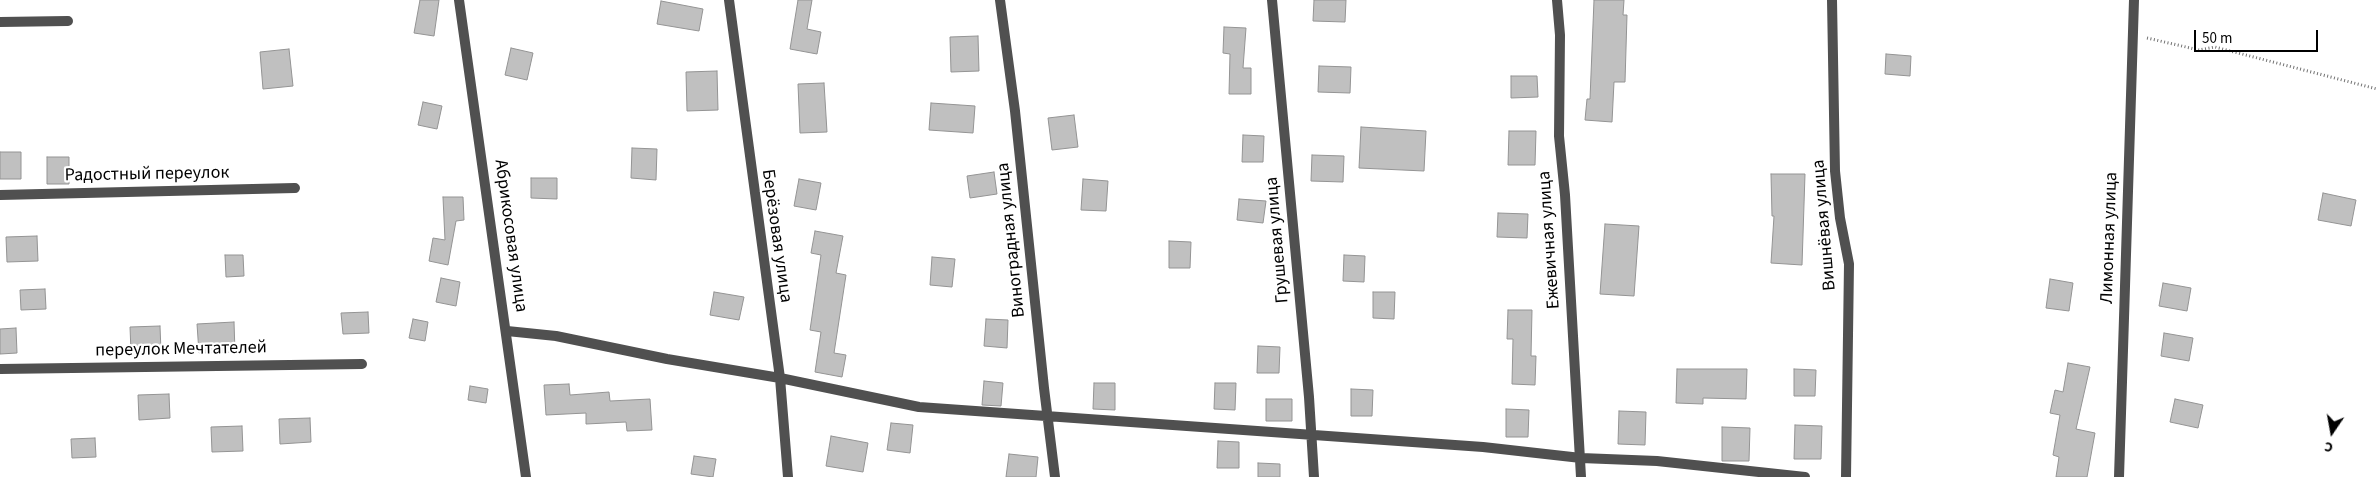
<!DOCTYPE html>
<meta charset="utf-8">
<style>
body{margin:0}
#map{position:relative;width:2377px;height:477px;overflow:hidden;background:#fff;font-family:"Source Sans 3",sans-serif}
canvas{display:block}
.north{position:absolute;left:2307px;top:407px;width:50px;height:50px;-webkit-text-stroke:4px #fff;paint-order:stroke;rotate:192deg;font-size:14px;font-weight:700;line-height:20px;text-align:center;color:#000}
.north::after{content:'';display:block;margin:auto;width:18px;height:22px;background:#000;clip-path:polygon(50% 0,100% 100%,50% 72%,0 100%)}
.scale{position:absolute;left:2194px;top:30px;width:124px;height:22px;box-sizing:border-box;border:2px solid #000;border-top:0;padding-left:6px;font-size:15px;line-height:18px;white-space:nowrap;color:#000;-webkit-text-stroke:4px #fff;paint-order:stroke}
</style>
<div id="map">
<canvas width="2377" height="477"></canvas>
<div class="north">С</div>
<div class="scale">50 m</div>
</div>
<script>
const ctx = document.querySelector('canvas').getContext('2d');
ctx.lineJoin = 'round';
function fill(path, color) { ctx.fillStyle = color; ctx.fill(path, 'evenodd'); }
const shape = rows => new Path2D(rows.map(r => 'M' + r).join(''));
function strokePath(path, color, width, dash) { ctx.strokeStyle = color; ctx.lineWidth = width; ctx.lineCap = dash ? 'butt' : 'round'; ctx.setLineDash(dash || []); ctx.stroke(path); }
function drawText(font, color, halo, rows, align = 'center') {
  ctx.font = font + ' "Source Sans 3",sans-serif'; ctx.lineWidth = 4.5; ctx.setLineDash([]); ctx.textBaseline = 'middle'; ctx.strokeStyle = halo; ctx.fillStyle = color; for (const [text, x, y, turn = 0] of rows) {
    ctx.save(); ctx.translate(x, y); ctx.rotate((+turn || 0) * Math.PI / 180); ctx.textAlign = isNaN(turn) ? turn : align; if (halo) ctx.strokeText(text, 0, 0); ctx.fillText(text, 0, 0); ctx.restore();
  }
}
const building = shape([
 [420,0,439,0,434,36,414,33,420,0],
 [798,0,812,0,807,29,821,32,817,54,790,49,798,0],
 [1314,0,1346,0,1345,22,1313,21,1314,0],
 [1594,0,1624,0,1623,15,1627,15,1625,82,1614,82,1612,122,1585,120,1587,99,1590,99,1594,0],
 [661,1,703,9,699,31,657,24,661,1],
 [1224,27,1246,28,1243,68,1251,68,1251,94,1229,94,1230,54,1223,53,1224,27],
 [978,36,979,71,951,72,950,37,978,36],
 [511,48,533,53,527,80,505,75,511,48],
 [289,49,293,86,263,89,260,52,289,49],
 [1886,54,1911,56,1910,76,1885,74,1886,54],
 [1319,66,1351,67,1350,93,1318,92,1319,66],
 [717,71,718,110,687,111,686,72,717,71],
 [1511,76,1537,76,1538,97,1511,98,1511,76],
 [824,83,827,132,800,133,798,84,824,83],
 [423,102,442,106,437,129,418,125,423,102],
 [931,103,975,106,973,133,929,130,931,103],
 [1074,115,1078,147,1052,150,1048,118,1074,115],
 [1361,127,1426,131,1424,171,1359,168,1361,127],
 [1509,131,1536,131,1535,165,1508,165,1509,131],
 [1243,135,1264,136,1263,162,1242,162,1243,135],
 [632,148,657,149,656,180,631,178,632,148],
 [0,152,21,152,21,179,0,179,0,152],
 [1312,155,1344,156,1343,182,1311,181,1312,155],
 [47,157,69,157,69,184,47,184,47,157],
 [994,172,997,194,970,198,967,176,994,172],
 [1771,174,1805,174,1802,265,1771,263,1774,216,1772,216,1771,174],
 [531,178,557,178,557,199,531,198,531,178],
 [799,179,821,183,816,210,794,206,799,179],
 [1083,179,1108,181,1106,211,1081,210,1083,179],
 [2323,193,2356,200,2351,226,2318,220,2323,193],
 [443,197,463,197,464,220,456,221,448,265,429,261,433,238,445,240,443,197],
 [1239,199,1266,201,1263,223,1237,220,1239,199],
 [1498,213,1528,214,1527,238,1497,237,1498,213],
 [1605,224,1639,226,1634,296,1600,294,1605,224],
 [815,231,843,236,836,273,846,275,834,353,846,355,842,377,815,372,821,332,810,330,821,255,811,253,815,231],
 [37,236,38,261,7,262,6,237,37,236],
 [1169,241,1191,242,1190,268,1169,268,1169,241],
 [225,255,243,255,244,276,226,277,225,255],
 [1344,255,1365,256,1364,282,1343,281,1344,255],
 [932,257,955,259,952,287,930,285,932,257],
 [441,278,460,282,456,306,436,302,441,278],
 [2050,279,2073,283,2069,311,2046,308,2050,279],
 [2163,283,2191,288,2187,311,2159,306,2163,283],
 [45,289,46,309,21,310,20,290,45,289],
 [714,292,744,297,739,320,710,315,714,292],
 [1373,292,1395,292,1394,319,1373,318,1373,292],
 [1508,310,1532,310,1531,356,1536,356,1535,385,1512,384,1513,339,1507,339,1508,310],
 [368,312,369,333,343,334,341,313,368,312],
 [413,319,428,322,425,341,409,338,413,319],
 [986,319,1008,320,1007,348,984,346,986,319],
 [234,322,235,352,199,353,197,324,234,322],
 [160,326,161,351,131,352,130,327,160,326],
 [16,328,17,353,0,354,0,329,16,328],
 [2164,333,2193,338,2189,361,2161,356,2164,333],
 [1258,346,1280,347,1279,373,1257,373,1258,346],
 [2068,363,2090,367,2076,429,2095,433,2087,477,2056,477,2059,457,2053,455,2060,415,2050,413,2055,390,2063,392,2068,363],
 [1677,369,1747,369,1746,399,1703,398,1703,404,1676,403,1677,369],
 [1794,369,1816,370,1815,396,1794,396,1794,369],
 [984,381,1003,383,1001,406,982,405,984,381],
 [1094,383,1115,383,1115,410,1093,409,1094,383],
 [1215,383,1236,383,1235,410,1214,409,1215,383],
 [569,384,570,395,609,392,610,401,650,399,652,430,627,431,626,422,586,424,586,413,546,415,544,385,569,384],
 [470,386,488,389,486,403,468,400,470,386],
 [1351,389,1373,390,1372,416,1351,416,1351,389],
 [169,394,170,418,139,420,138,395,169,394],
 [1266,399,1292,399,1292,421,1266,421,1266,399],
 [2175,399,2203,405,2198,428,2170,422,2175,399],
 [1506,409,1529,410,1528,437,1506,437,1506,409],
 [1619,411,1646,412,1645,445,1618,444,1619,411],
 [310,418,311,442,280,444,279,419,310,418],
 [891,423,913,425,910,453,887,450,891,423],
 [1795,425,1822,426,1821,459,1794,459,1795,425],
 [242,426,243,451,212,452,211,427,242,426],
 [1722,427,1750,428,1749,461,1722,461,1722,427],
 [831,436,868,443,863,472,826,466,831,436],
 [95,438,96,457,72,458,71,439,95,438],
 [1218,441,1239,442,1239,468,1217,468,1218,441],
 [1009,454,1038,457,1036,477,1006,477,1009,454],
 [694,456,716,459,713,477,691,474,694,456],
 [1258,463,1280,464,1280,477,1258,477,1258,463]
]);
fill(building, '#c0c0c0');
strokePath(building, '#949494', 1);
strokePath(shape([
 [2147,38,2199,50,2215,47,2377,89]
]), '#727272', 3, [1, 2.5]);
strokePath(shape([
 [459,0,526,477],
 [729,0,780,378,788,477],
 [1000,0,1015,111,1044,388,1055,477],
 [1272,0,1309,397,1314,477],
 [1557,0,1560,35,1559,136,1565,195,1581,477],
 [1832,0,1835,171,1840,218,1849,264,1846,477],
 [0,22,68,21],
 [0,195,295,188],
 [507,331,556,336,667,359,780,378,919,407,1483,447,1581,458,1657,461,1805,477],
 [0,369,362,364],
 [2119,477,2134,0]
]), '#505050', 10);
drawText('18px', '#000', '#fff', [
 ["Радостный переулок",147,175,-1],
 ["Вишнёвая улица",1825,225,-95],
 ["Абрикосовая улица",510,236,82],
 ["Берёзовая улица",776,236,82],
 ["Лимонная улица",2110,238,-88],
 ["Виноградная улица",1012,240,-96],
 ["Грушевая улица",1278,240,-95],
 ["Ежевичная улица",1550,240,-94],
 ["переулок Мечтателей",181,350,-1]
]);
</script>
